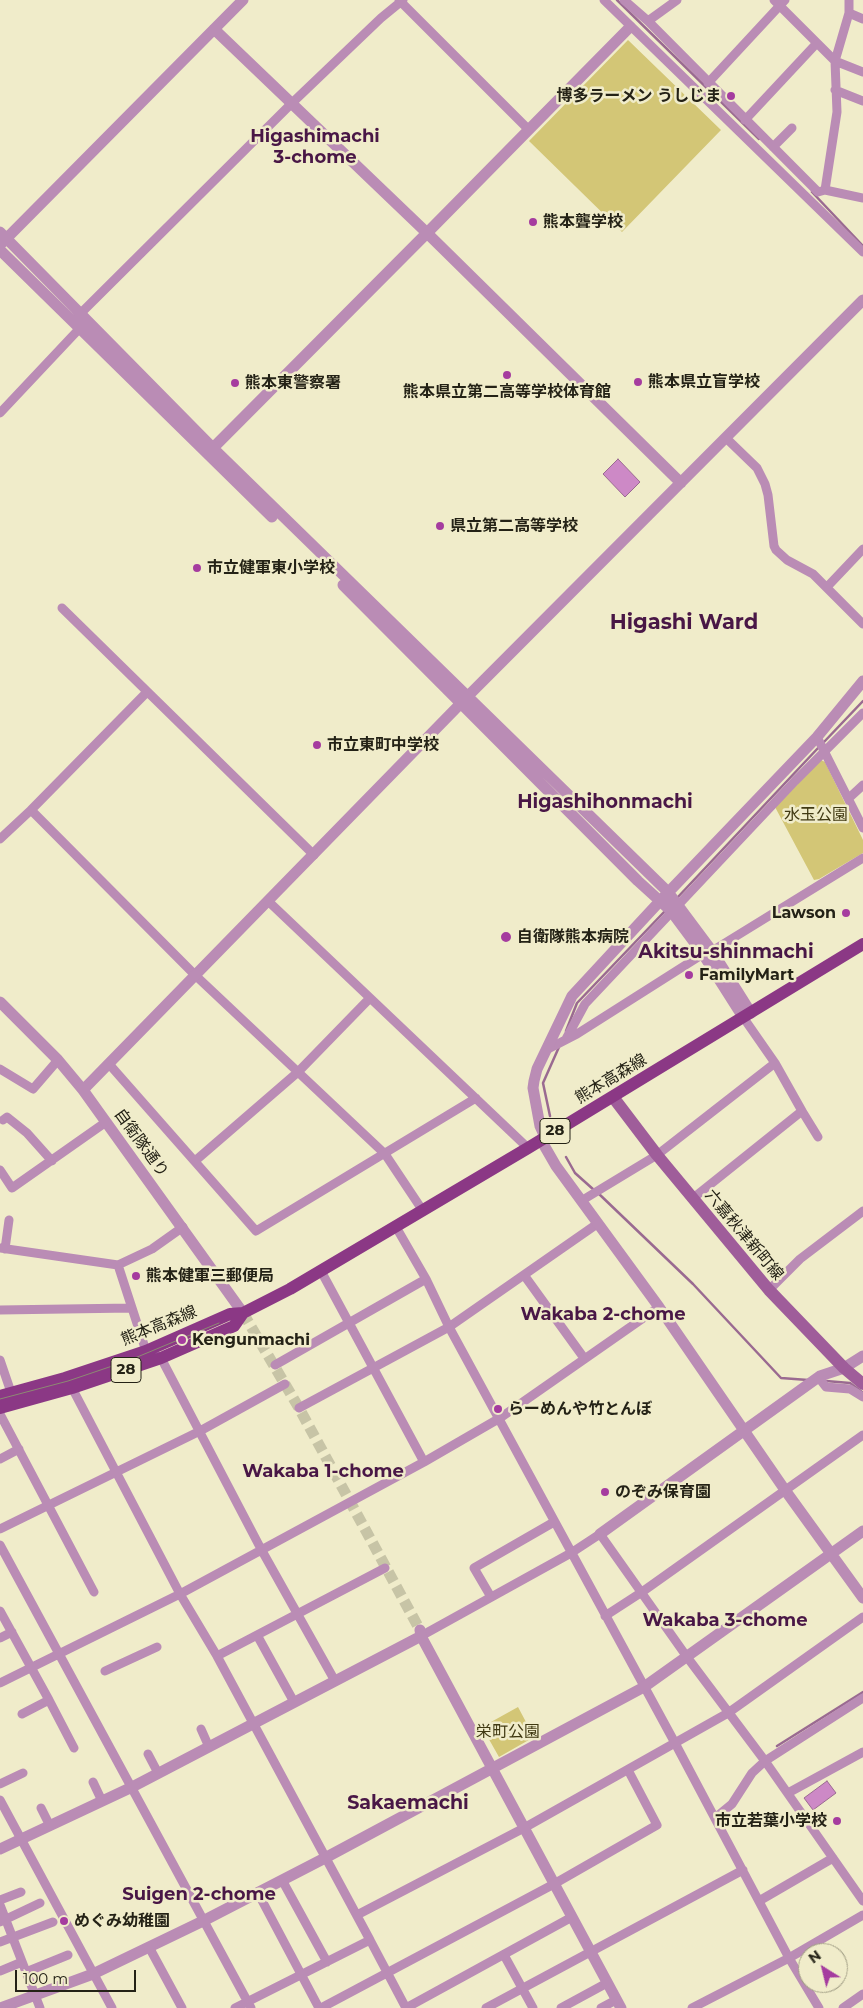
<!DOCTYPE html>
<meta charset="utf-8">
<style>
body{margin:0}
#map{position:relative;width:863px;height:2008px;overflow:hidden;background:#f0ecca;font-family:Montserrat,sans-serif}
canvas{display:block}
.north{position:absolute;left:798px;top:1943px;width:50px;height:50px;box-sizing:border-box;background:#f0ecca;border:1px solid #9e9b82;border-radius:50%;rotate:324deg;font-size:14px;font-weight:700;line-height:20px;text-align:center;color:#242216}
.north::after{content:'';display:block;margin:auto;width:18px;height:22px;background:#a53c9f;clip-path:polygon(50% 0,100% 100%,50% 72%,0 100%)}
.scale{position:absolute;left:15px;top:1970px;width:121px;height:22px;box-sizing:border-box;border:2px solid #242216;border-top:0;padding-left:6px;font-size:15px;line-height:18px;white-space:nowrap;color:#242216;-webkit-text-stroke:4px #f0ecca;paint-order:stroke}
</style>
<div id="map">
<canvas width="863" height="2008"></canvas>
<div class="north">N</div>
<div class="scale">100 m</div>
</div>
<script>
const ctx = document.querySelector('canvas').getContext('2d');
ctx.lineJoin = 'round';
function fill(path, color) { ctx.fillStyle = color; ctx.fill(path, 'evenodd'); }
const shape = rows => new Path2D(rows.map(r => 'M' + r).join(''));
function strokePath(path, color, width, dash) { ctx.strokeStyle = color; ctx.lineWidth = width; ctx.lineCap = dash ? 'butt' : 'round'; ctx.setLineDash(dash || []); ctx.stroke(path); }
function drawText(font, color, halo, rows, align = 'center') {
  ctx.font = font + ' Montserrat,"Noto Sans JP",sans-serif'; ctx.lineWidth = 5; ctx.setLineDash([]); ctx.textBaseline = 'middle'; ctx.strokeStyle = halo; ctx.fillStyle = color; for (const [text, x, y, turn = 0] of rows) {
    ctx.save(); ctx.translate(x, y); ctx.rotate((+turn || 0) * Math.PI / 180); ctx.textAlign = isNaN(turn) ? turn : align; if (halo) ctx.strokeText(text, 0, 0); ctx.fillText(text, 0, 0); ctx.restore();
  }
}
fill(shape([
 [628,40,721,130,622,232,529,141],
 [821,760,825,762,863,840,863,853,819,879,814,880,775,807],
 [518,1707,534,1737,499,1757,482,1727]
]), '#d3c676');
const water = shape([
 [618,459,640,482,625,497,603,474,618,459],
 [827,1781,836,1793,813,1810,804,1798,827,1781]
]);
fill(water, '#cd89c6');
strokePath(water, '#9a6a91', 1);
strokePath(shape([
 [617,0,759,139],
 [812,192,863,246],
 [823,743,863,701],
 [677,898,819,747],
 [566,1031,577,1003,665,911],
 [550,1116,543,1083,559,1047],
 [566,1157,575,1173,594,1190],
 [598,1193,693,1284,781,1378,808,1380],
 [826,1381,850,1383,862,1392],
 [777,1746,863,1692]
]), '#9a6a91', 2.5);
strokePath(shape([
 [243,1313,299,1408,420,1630]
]), '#c7c4a6', 11, [11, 5.5]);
strokePath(shape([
 [399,0,529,130],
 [604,0,863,252],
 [624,0,648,21,818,192,825,190,863,198],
 [774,0,835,61,863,72],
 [849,13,863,19],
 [648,21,677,0],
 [708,83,785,0],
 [835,90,863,101],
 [745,120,816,44],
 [773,147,792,128],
 [825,190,837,112,835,61,849,13,849,0],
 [77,317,291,104,381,18,403,0],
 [0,413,80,328],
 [726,438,757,468,765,484,768,495,774,546,776,550,787,560,813,574,863,624],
 [827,587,863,549],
 [62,608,314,855],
 [147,692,31,810,195,975,385,1154,423,1211],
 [817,737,863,828],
 [849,798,863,785],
 [0,839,31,810],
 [268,901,528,1148],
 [566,1039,585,1004,795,781,863,713],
 [546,1050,577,1034,703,954,712,951,863,858],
 [109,1064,256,1231,476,1098],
 [0,1069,33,1089,58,1060],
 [802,1111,818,1137],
 [3,1120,7,1117,27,1133,52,1161],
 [195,1161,298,1072,370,998],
 [0,1170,12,1188,106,1122],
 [692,1199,802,1111,775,1063,743,1017],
 [581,1201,657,1155,775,1063],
 [396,1227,426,1279,449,1327,675,1743,789,1958,819,2008],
 [0,1248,118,1265,152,1249,183,1227],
 [5,1249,9,1220],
 [118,1265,146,1351,161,1358,261,1549,335,1681],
 [321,1271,424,1462],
 [524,1275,584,1358],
 [769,1290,800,1259,863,1211],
 [0,1310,131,1308],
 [0,1360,13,1398],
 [275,1365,426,1279],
 [819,1378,826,1387,850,1389,863,1397],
 [70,1384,180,1594,217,1656,370,1940,235,2008],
 [299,1408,449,1327,597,1224],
 [0,1414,94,1592],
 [0,1459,19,1449],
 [0,1529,200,1431,285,1384],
 [0,1545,251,2008],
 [491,1597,474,1568,554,1522],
 [0,1611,49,1700,22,1714],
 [605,1616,642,1592,863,1435],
 [257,1635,294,1702],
 [421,1636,571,1553,600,1534,687,1657,765,1761,863,1901],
 [0,1638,12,1632],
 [217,1656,385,1568],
 [105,1671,157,1647],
 [0,1683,180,1594,424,1462,500,1418,659,1307],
 [49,1700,74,1748],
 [201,1729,209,1747],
 [148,1754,158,1773],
 [93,1782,102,1801],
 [0,1784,23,1773],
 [788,1793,863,1752],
 [0,1800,112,2008],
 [41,1808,50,1826],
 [715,1818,732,1804,752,1773,765,1761,863,1698],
 [282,1880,327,1962],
 [258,1893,319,2008],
 [0,1900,21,1892],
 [759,1901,833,1858],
 [0,1905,40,2008],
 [357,1915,524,1828,728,1713,863,1617],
 [0,1922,40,1903],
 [370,1940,406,2008],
 [0,1942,53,1922],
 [149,1947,182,2008],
 [504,1955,533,2008],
 [0,1971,22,1962],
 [26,1972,68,1955],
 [321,2008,554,1884,657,1825,628,1770],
 [406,2008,572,1917],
 [486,2008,743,1870],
 [561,2008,607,1983],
 [601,2008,616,2000],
 [692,2008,789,1958,863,1915],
 [843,2008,863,1994]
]), '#ba8cb5', 9);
strokePath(shape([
 [214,29,427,233,681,483],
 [0,232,213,448,668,892,712,951,751,1013],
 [1,244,243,0],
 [0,250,272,517],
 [209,452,427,233,630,27],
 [343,585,638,881,671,911,703,954,743,1017],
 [0,1002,58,1060,83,1090,243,1313],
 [83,1090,468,696,863,300],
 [545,1137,540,1126,533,1088,534,1081,537,1069,572,996,660,901,817,737,863,681],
 [541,1140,556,1166,659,1307,785,1490,863,1598],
 [600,1534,820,1376,844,1368,863,1356],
 [420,1630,421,1636,621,2008],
 [0,1849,130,1788,421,1636],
 [0,2008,93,1974,203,1921,325,1858,644,1687,863,1531]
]), '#ba8cb5', 11);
strokePath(shape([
 [613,1097,657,1155,769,1290,844,1368,863,1384]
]), '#9f5d9a', 12);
strokePath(shape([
 [0,1396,65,1378,146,1351,230,1314,243,1313,290,1289,528,1148,863,944],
 [0,1408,72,1388,161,1358,234,1326,243,1313]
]), '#8b3885', 12);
strokePath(shape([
 [0,1399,68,1381,130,1360,219,1323]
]), '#8d8a73', 1);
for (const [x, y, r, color] of [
 [731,96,5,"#a53c9f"],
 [533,222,5,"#a53c9f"],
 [507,375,5,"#a53c9f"],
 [638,382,5,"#a53c9f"],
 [235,383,5,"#a53c9f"],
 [440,526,5,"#a53c9f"],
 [197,568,5,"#a53c9f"],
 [317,745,5,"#a53c9f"],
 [846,913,5,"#a53c9f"],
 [506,937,6,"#a53c9f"],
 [689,975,5,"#a53c9f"],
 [136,1276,5,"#a53c9f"],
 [182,1340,5,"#a53c9f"],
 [498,1409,5,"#a53c9f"],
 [605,1492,5,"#a53c9f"],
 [837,1821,5,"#a53c9f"],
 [64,1921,5,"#a53c9f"]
]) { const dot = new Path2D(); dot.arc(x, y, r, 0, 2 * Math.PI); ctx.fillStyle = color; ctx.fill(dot); strokePath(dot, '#f0ecca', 2); }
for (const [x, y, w] of [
 [555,1131,30],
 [126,1370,30]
]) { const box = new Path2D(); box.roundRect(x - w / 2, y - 12.5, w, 25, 4); ctx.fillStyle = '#f0ecca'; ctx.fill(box); strokePath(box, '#242216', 1); }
drawText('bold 15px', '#242216', null, [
 ["28",555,1131],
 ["28",126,1370]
]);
drawText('bold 16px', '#242216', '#f0ecca', [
 ["博多ラーメン うしじま",721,96,"right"],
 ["熊本聾学校",543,222],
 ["熊本県立盲学校",648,382],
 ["熊本東警察署",245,383],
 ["熊本県立第二高等学校体育館",507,392,"center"],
 ["県立第二高等学校",450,526],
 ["市立健軍東小学校",207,568],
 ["市立東町中学校",327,745],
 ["Lawson",836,913,"right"],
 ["自衛隊熊本病院",517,937],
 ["FamilyMart",699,975],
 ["熊本健軍三郵便局",146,1276],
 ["Kengunmachi",192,1340],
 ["らーめんや竹とんぼ",508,1409],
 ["のぞみ保育園",615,1492],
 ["市立若葉小学校",827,1821,"right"],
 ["めぐみ幼稚園",74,1921]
], 'left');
drawText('16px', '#403912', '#f0ecca', [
 ["水玉公園",816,815],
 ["栄町公園",508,1732]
]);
drawText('16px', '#242216', '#f0ecca', [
 ["熊本高森線",611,1079,-31],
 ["自衛隊通り",141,1143,54],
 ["六嘉秋津新町線",744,1235,50],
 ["熊本高森線",159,1326,-22]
]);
drawText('bold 18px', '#491746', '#f0ecca', [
 ["Higashimachi",315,137],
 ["3-chome",315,158],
 ["Wakaba 2-chome",603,1315],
 ["Wakaba 1-chome",323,1472],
 ["Wakaba 3-chome",725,1621],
 ["Suigen 2-chome",199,1895]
]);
drawText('bold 19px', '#491746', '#f0ecca', [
 ["Higashihonmachi",605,802],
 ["Akitsu-shinmachi",726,952],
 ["Sakaemachi",408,1803]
]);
drawText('bold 21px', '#491746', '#f0ecca', [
 ["Higashi Ward",684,623]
]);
</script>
